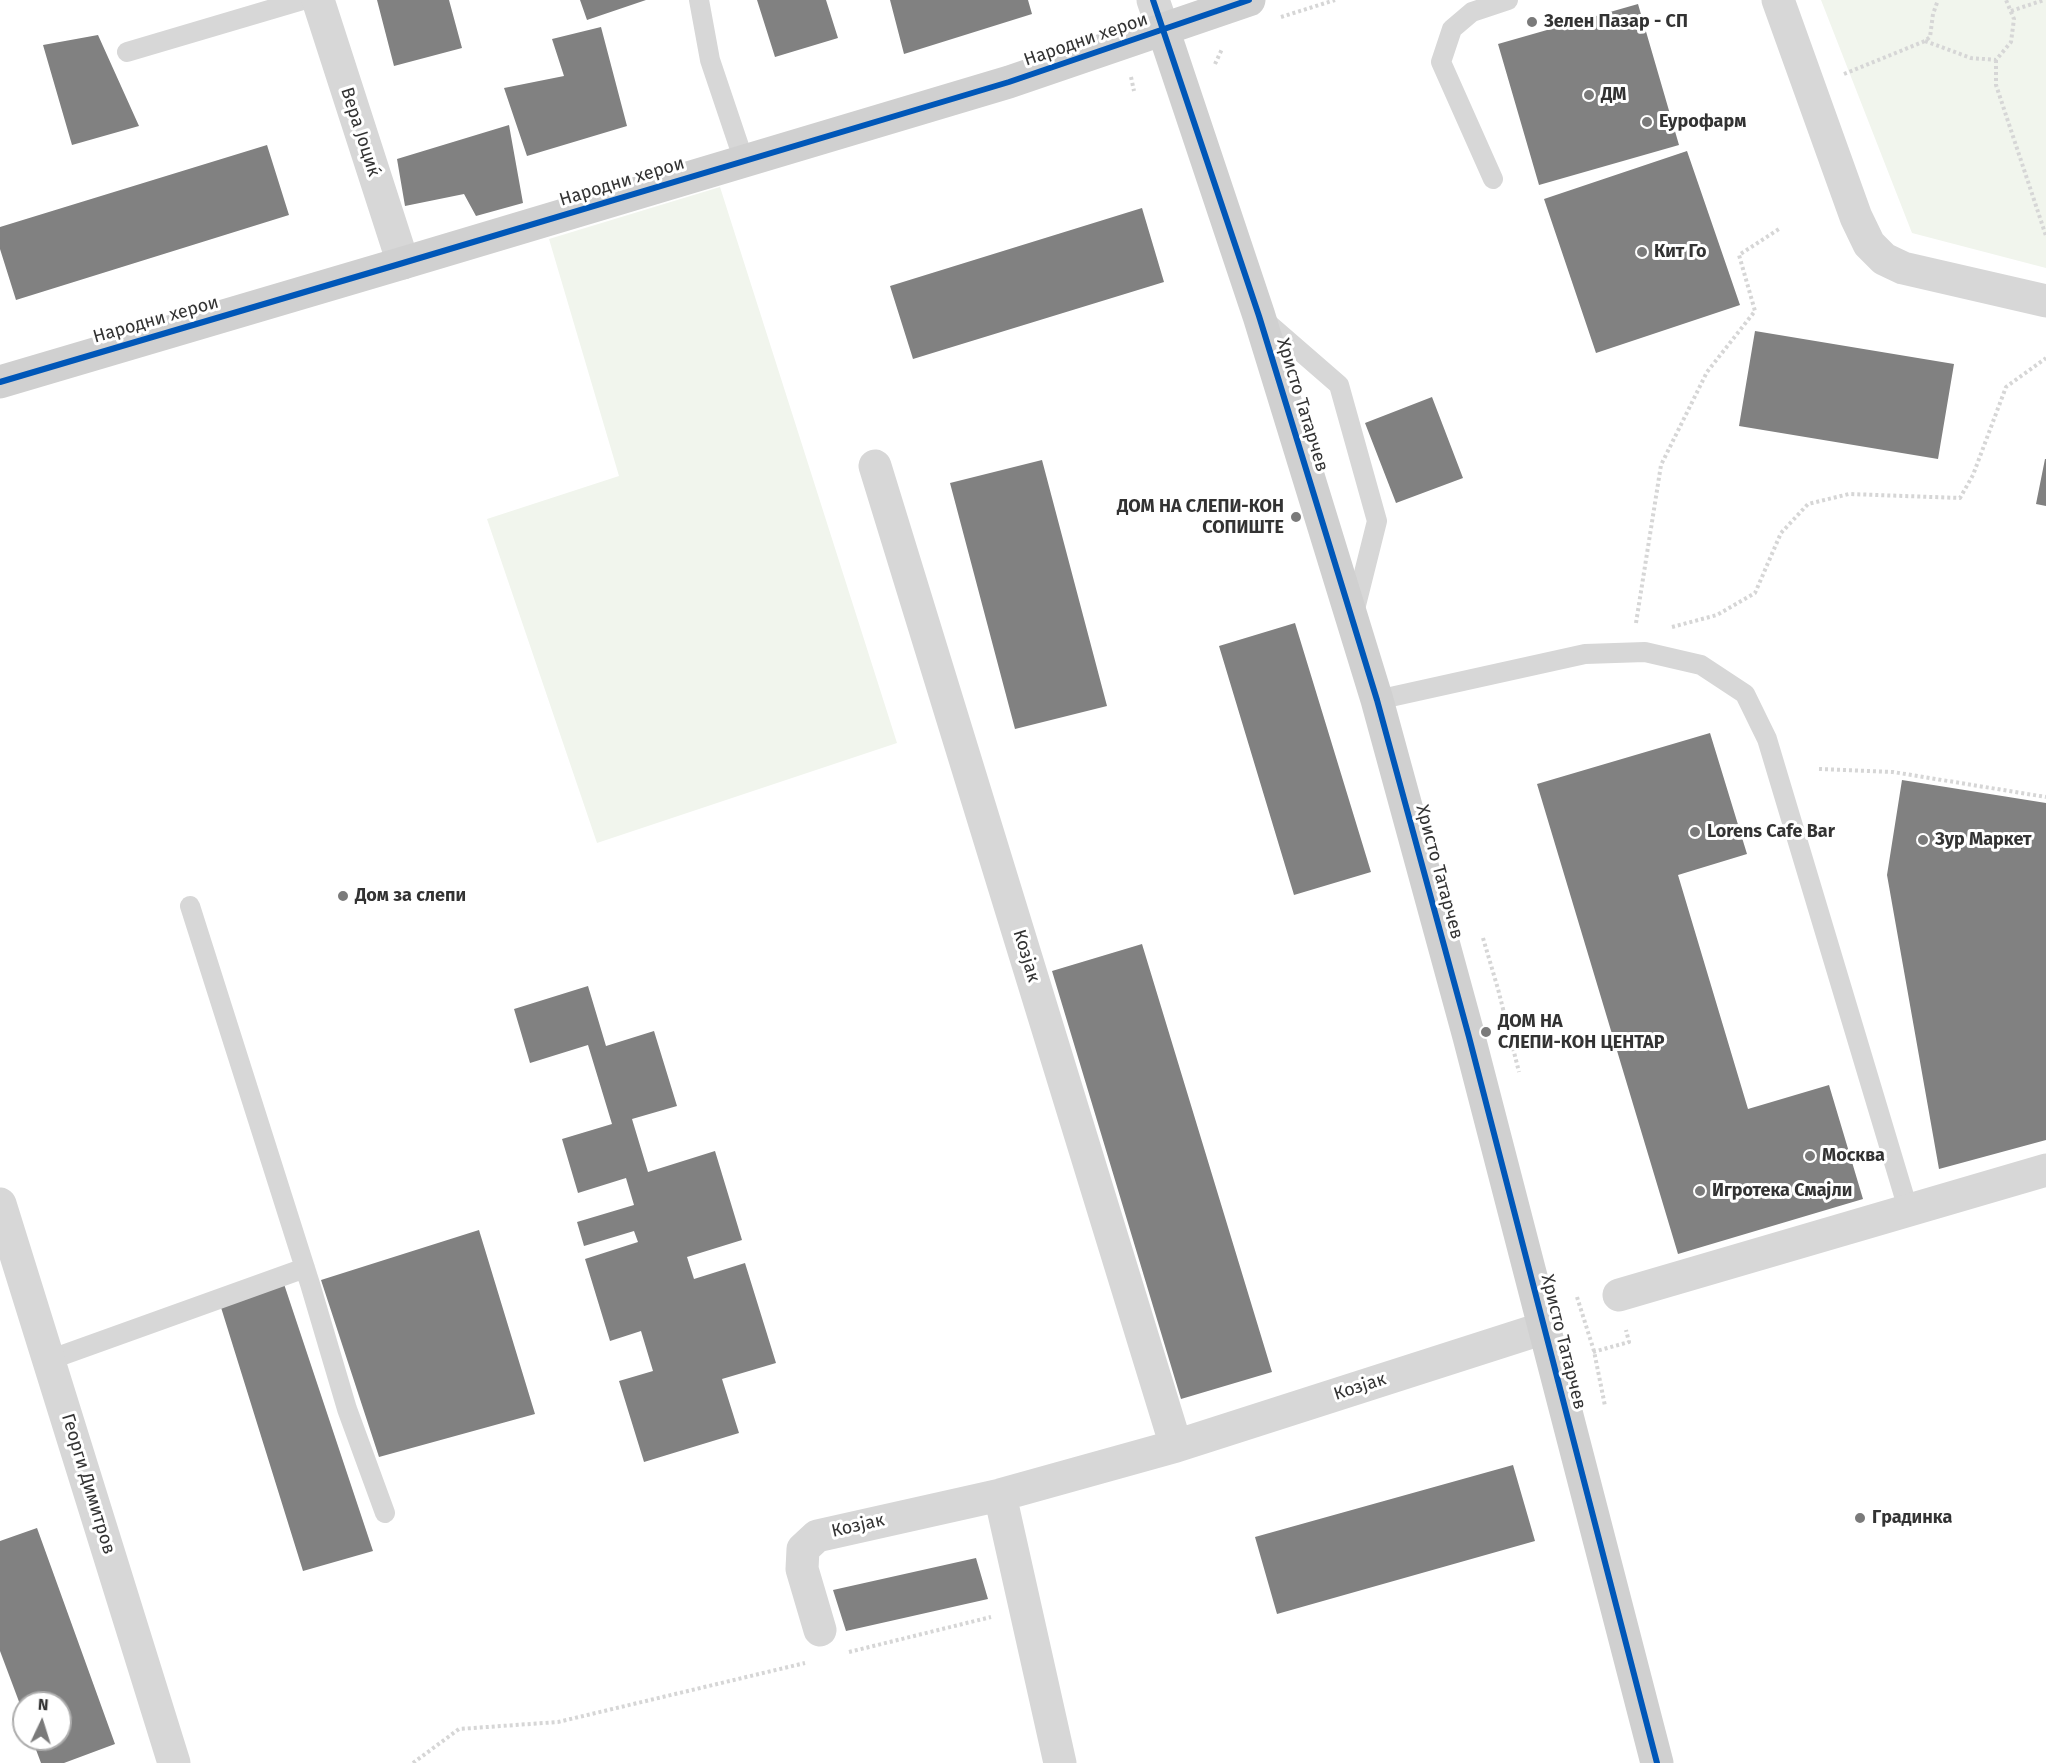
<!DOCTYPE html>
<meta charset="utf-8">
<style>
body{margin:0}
#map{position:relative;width:2046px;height:1763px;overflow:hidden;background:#fff;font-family:"Fira Sans",sans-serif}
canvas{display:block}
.north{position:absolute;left:12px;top:1691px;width:60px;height:60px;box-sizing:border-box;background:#fff;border:2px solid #adadad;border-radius:50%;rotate:4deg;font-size:16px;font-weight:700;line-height:24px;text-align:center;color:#333}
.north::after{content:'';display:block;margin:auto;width:21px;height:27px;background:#7a7a7a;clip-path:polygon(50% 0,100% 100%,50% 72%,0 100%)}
</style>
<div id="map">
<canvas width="2046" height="1763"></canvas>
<div class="north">N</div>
</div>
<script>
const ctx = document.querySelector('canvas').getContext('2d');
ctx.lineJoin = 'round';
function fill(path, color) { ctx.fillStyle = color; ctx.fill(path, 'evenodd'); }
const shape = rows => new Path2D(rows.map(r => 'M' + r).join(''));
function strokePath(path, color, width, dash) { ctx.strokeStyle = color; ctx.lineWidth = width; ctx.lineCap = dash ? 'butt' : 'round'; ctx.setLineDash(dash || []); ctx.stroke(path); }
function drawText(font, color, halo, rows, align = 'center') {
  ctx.font = font + ' "Fira Sans",sans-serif'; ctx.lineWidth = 6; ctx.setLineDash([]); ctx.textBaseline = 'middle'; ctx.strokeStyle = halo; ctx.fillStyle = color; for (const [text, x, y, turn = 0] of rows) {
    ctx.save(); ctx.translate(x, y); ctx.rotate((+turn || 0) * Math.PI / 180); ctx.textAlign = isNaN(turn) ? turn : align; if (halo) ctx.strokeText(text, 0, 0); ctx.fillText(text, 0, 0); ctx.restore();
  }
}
fill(shape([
 [1821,0,2046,0,2046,268,1912,233],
 [720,187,897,743,597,843,487,519,619,476,549,239]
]), '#f1f5ed');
fill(shape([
 [377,0,449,0,462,48,394,66],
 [580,0,646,0,587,20],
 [757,0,826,0,838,38,775,57],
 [890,0,1028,0,1032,14,904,54],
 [1638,4,1679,145,1539,185,1498,44],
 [601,27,627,126,527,156,504,88,564,76,552,39],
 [98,35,139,126,72,145,43,45],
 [509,125,523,203,476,216,464,194,405,206,397,159],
 [267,145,289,215,16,300,0,249,0,227],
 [1687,151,1740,305,1596,353,1544,199],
 [1142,208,1164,282,913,359,890,286],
 [1755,331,1954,364,1938,459,1739,426],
 [1432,397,1463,478,1396,503,1365,423],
 [2045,459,2046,459,2046,506,2036,504],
 [1042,460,1107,706,1015,729,950,483],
 [1295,623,1371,872,1294,895,1219,646],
 [1710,733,1747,854,1678,875,1748,1109,1829,1085,1863,1199,1678,1254,1537,784],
 [1902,780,2046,803,2046,1140,1939,1169,1887,875],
 [1142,944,1272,1372,1181,1399,1052,971],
 [588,986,606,1046,654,1031,677,1106,632,1119,648,1172,715,1151,742,1240,687,1257,694,1279,745,1263,776,1363,722,1379,739,1433,644,1462,619,1381,653,1371,641,1331,610,1341,585,1259,638,1242,634,1231,584,1246,577,1222,634,1205,626,1178,578,1193,562,1139,612,1124,588,1045,530,1063,514,1009],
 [479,1230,535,1414,379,1457,321,1280],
 [282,1278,373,1551,303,1571,219,1301],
 [1513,1465,1535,1541,1277,1614,1255,1537],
 [37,1528,115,1744,64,1763,41,1763,32,1739,60,1739,60,1703,24,1703,24,1715,0,1651,0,1541],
 [976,1558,988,1599,846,1631,833,1590]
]), '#818181');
strokePath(shape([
 [2011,11,2044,0],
 [1281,17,1335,0],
 [1925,41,1971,58,1996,60,2011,42,2014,19,2006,0],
 [1996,60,1996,85,2046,236],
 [1215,64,1222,49],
 [1844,74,1925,41,1930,37,1933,14,1938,0],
 [1131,77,1134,91],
 [1636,623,1661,465,1707,372,1755,311,1739,255,1779,229],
 [1672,627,1717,615,1755,593,1781,533,1808,504,1849,494,1960,498,1973,475,2006,387,2046,358],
 [1819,769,1893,772,2046,797],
 [1483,938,1498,989,1519,1072],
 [1577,1297,1594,1351,1605,1406],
 [1593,1352,1629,1342,1626,1330],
 [849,1652,991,1617],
 [413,1763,459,1729,558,1722,805,1663]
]), '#d6d6d6', 4, [3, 3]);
strokePath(shape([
 [699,0,710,60,744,161],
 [127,52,303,0],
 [1493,179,1441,62,1452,29,1472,12,1508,0],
 [1263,319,1339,385,1377,521,1354,613],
 [1377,700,1585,654,1645,652,1701,665,1745,694,1767,739,1908,1209],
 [190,906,310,1284,347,1409,385,1513],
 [49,1360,305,1268]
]), '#d7d7d7', 20);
strokePath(shape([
 [318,0,403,263],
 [1153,0,1163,29],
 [1778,0,1856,217,1869,244,1884,259,1903,268,2046,301],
 [875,466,1176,1446],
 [0,1204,174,1763],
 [1619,1295,2046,1170],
 [1000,1495,1060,1763],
 [820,1630,802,1569,803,1549,817,1536,1000,1495,1176,1446,1544,1328]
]), '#d7d7d7', 33);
strokePath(shape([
 [1163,29,1259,316,1377,700,1469,1037,1657,1763],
 [0,382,403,263,1009,82,1249,0]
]), '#d0d0d0', 33);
strokePath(shape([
 [1153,0,1259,316,1377,700,1469,1037,1657,1763],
 [0,382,403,263,1009,82,1249,0]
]), '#0057b8', 6);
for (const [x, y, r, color] of [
 [1532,22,6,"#7a7a7a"],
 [1589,95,6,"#7a7a7a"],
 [1647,122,6,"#7a7a7a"],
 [1642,252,6,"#7a7a7a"],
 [1296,517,6,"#7a7a7a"],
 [1695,832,6,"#7a7a7a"],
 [1923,840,6,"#7a7a7a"],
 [343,896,6,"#7a7a7a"],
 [1486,1032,6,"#7a7a7a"],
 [1810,1156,6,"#7a7a7a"],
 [1700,1191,6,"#7a7a7a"],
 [1860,1518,6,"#7a7a7a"]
]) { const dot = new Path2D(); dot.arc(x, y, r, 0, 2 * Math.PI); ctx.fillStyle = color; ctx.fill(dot); strokePath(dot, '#fff', 2); }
drawText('bold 18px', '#333', '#fff', [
 ["Зелен Пазар - СП",1544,22],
 ["ДМ",1601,95],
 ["Еурофарм",1659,122],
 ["Кит Го",1654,252],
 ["ДОМ НА СЛЕПИ-КОН",1284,507,"right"],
 ["СОПИШТЕ",1284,528,"right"],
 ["Lorens Cafe Bar",1707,832],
 ["Зур Маркет",1935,840],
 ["Дом за слепи",355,896],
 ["ДОМ НА",1498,1022],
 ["СЛЕПИ-КОН ЦЕНТАР",1498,1043],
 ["Москва",1822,1156],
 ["Игротека Смајли",1712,1191],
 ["Градинка",1872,1518]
], 'left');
drawText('18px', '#333', '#fff', [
 ["Народни херои",1086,40,-19],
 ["Вера Јоциќ",360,132,72],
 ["Народни херои",622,182,-17],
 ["Народни херои",156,320,-16],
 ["Христо Татарчев",1302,405,73],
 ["Христо Татарчев",1439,872,75],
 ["Козјак",1026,956,73],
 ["Христо Татарчев",1563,1342,76],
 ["Козјак",1360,1387,-18],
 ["Георги Димитров",88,1484,73],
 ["Козјак",858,1526,-13]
]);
</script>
